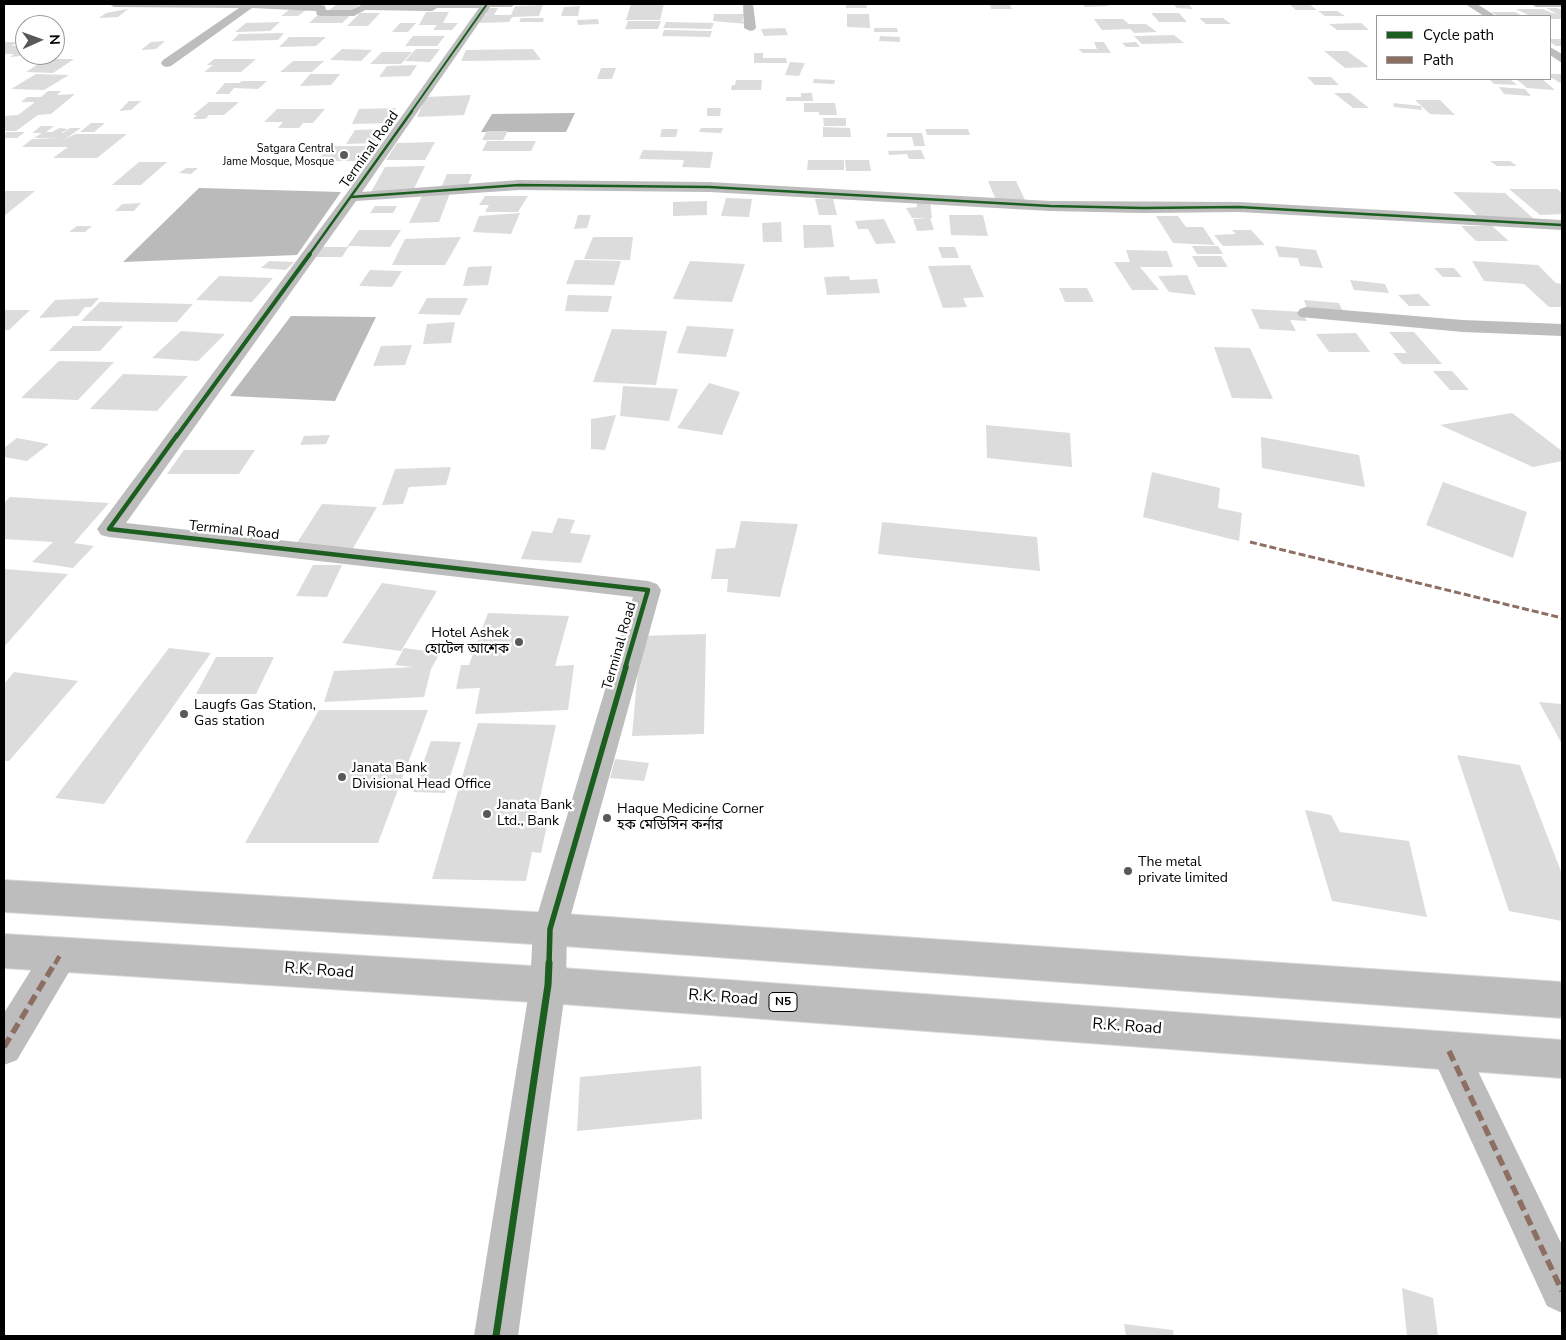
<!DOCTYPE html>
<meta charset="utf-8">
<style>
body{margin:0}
#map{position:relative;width:1566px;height:1340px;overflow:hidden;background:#fff;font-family:"Nunito Sans",sans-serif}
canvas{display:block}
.frame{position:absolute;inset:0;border:5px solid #000;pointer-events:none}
.legend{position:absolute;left:1376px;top:15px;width:175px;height:65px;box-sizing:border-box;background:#fff;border:1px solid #999;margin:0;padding:6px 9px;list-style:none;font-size:15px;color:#000}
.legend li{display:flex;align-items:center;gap:10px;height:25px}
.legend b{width:25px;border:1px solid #999}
.north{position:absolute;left:15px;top:15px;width:50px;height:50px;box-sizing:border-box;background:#fff;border:1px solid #999;border-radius:50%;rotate:88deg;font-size:14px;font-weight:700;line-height:20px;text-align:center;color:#000}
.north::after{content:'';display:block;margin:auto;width:18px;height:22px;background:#595959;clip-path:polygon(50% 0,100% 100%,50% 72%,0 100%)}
</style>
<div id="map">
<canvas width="1566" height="1340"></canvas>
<div class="frame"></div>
<ul class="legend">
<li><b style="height:6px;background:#1b5e20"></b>Cycle path</li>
<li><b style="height:6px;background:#8d6e63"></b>Path</li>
</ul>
<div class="north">N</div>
</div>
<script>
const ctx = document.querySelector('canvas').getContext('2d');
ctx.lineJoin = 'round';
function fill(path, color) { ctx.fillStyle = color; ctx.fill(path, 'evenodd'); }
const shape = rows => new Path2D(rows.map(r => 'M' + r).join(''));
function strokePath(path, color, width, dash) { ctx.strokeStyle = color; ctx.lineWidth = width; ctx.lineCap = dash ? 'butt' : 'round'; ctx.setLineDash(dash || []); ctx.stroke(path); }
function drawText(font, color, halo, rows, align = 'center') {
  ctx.font = font + ' "Nunito Sans","Noto Sans Bengali",sans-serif'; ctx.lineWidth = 5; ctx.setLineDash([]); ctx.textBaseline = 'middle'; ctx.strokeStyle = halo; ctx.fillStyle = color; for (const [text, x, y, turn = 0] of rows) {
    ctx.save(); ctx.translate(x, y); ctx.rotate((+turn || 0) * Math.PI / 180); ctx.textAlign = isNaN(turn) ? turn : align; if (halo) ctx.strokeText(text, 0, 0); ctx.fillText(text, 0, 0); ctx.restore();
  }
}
fill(shape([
 [575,113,566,132,481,132,492,114],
 [199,188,341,192,297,255,123,262],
 [291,316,376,317,335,401,230,396]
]), '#bababa');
fill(shape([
 [337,4,360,4,352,11,328,11],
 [631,4,664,4,660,20,626,20],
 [853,4,866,4,867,8,846,8,846,5,853,5],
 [1001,4,1009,4,1012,9,991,9,990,5,1002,5],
 [1083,4,1107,4,1109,6,1085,7],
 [1173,4,1188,4,1193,9,1177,8],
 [1289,4,1309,4,1317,10,1296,10],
 [543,5,539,16,512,17,509,22,479,23,482,15,489,15,483,14,487,8,498,8,494,15,511,15,515,6],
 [580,6,578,16,561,16,564,7],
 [1546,8,1557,8,1562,10,1562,19,1550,19,1550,16,1530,16,1516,9,1543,9,1552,13,1557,14],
 [128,9,118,17,99,18,106,13],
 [289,10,306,10,298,16,281,16],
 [1318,11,1337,11,1345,16,1325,16],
 [426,12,449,12,443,23,458,23,452,30,433,30,437,25,419,25],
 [1491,12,1515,12,1523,16,1498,16],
 [320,13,352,14,342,23,309,23],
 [360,13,380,13,368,26,347,26],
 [1151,13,1179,13,1187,22,1159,22],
 [714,14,744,14,742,22,748,21,748,24,713,21],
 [847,14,869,14,870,28,847,27],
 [521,18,544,18,543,22,519,22],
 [1199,18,1223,18,1231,24,1206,24],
 [598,19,599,24,578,25,577,20],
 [1094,19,1123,19,1129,24,1146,24,1157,32,1134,33,1130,29,1102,30],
 [628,21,661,21,658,29,625,29],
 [280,22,270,31,235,32,246,23],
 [666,22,714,23,711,29,663,28],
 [400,23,416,23,408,32,392,32],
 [1361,23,1369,30,1337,30,1329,24],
 [785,28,788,35,764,36,761,29],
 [874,28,897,28,898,32,874,32],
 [664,30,712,31,710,37,662,36],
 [284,33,278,40,232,41,239,34],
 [1174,35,1184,43,1142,44,1134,36],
 [413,36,445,36,437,46,405,46],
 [880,36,900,37,900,42,879,41],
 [289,37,326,37,316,46,279,47],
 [1550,39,1562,39,1562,46,1556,46,1550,42],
 [165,41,156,49,141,50,151,42],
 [4,42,18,42,12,46,25,46,25,49,21,51,25,51,25,54,20,56,10,57,14,54,4,54],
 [1094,42,1104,42,1111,53,1083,53,1078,49,1097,49],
 [1136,42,1140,47,1126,47,1122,43],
 [342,49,372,50,361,61,330,60],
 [416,49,440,49,430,62,405,61],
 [533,49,541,60,461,61,466,50],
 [1324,51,1347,51,1369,67,1345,68],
 [382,52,412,52,401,64,370,64],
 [754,53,763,53,763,58,786,58,787,63,754,63],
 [46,59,74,59,53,73,26,72],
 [214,59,256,59,241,72,204,72,213,65,207,65],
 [293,61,324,61,312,72,280,72],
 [790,62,805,63,799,76,785,75],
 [417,65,410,76,379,77,387,66],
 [601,68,616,68,612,79,597,79],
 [36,74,69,75,44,90,11,89],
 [310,74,340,74,331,85,300,86],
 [1550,74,1562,74,1562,84,1550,77],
 [1307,77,1331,77,1339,85,1315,85],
 [814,79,835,80,834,84,813,83],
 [1489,79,1510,79,1517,85,1494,84],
 [1516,79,1542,79,1555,90,1527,88],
 [736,80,762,80,761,90,731,90,732,85,735,85],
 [242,81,267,81,258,89,234,88,229,94,215,94,225,83,239,83],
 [1499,87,1525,89,1531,96,1504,94],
 [48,91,61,91,57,95,75,94,51,114,38,115,16,131,4,131,4,116,18,115,35,102,21,102,27,97,41,97],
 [801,93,812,93,813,101,786,101,786,97,801,97],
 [1334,93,1350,93,1369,108,1353,108],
 [471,95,464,115,417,117,426,97],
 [1415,100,1440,100,1455,115,1430,114],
 [129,101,141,101,131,110,119,111],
 [209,102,239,102,224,115,209,115,205,119,193,119,197,115,193,115],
 [804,103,835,103,837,115,819,115,819,112,804,112],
 [1393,103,1421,106,1422,110,1394,107],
 [396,108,389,123,352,124,359,109],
 [707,108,721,108,720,116,707,116],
 [277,109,325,109,313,123,303,123,299,128,278,128,283,122,264,122],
 [823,118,846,118,846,126,824,126],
 [91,123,105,123,94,132,80,132],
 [41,126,54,126,46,132,52,132,59,128,68,129,61,133,63,133,70,128,81,128,65,139,75,134,127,134,97,158,53,158,68,147,22,147,32,139,58,139,34,138,42,133,32,133],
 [823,127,850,128,851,137,823,137],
 [701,128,723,128,721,133,699,132],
 [382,129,374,143,346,144,355,130],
 [662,129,678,129,676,137,660,137],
 [925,129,968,129,970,135,927,135],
 [487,131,508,131,503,140,482,140],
 [6,132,25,132,17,138,4,138],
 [887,133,922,133,925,146,914,146,912,137,887,137],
 [487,141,536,141,531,151,482,151],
 [435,142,425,160,386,160,397,143],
 [329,146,375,146,364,161,317,161],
 [643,150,713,152,710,168,682,167,684,160,639,159],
 [921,150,925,159,909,159,907,154,889,155,888,151],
 [808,160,844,160,844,170,807,170],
 [845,160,869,160,871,171,846,171],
 [1490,161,1510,161,1517,166,1497,166],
 [139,162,167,162,141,185,112,185],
 [425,166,413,191,371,192,385,167],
 [186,168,198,168,191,174,179,173],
 [447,174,472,174,468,185,442,186],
 [988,181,1016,181,1025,200,996,200],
 [1509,189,1557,189,1562,193,1562,214,1540,215],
 [4,191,35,191,4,216],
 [1453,192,1505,193,1535,220,1481,219],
 [450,193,439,222,409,223,423,194],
 [485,196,528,196,518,212,485,212,489,205,479,205],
 [726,198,752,199,749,217,721,216],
 [815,199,833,199,837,215,819,215],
 [707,201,707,215,673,216,673,202],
 [916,201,930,201,932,218,930,218,934,230,917,231,913,219,927,218,912,218,906,208,917,207],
 [141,203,134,211,115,211,122,204],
 [375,206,397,206,393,213,370,213],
 [520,213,511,234,473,232,479,216],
 [578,215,591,215,587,228,574,229],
 [949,215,983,215,988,236,951,235],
 [1156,216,1178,216,1186,227,1203,227,1215,245,1173,243],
 [884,219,896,243,876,244,868,229,858,229,855,221],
 [781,222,782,242,763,242,762,223],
 [803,225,831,225,834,247,804,248],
 [77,226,92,226,85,232,69,232],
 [1461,226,1492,226,1509,241,1476,241],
 [359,230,401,230,390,247,349,246,342,257,313,257,320,247,347,247],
 [1232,230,1251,230,1265,245,1223,246,1214,235,1236,234],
 [461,237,445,265,392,265,405,239],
 [593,237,633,237,630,260,584,259],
 [1192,246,1218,246,1223,254,1197,254],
 [1275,246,1316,250,1323,268,1300,266,1298,258,1279,257],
 [938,247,955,247,959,258,942,258],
 [1126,250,1167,251,1173,267,1140,267,1159,290,1132,290,1114,262,1130,262],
 [1192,256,1221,256,1228,267,1198,267],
 [575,260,621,261,614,285,566,284],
 [269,261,294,262,286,270,261,268],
 [690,261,745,264,732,302,673,299],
 [1472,261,1538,265,1556,283,1562,284,1562,307,1549,307,1524,284,1484,281],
 [970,265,984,297,963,298,967,307,943,308,928,266],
 [492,266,488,285,463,286,468,267],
 [1434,268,1454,268,1462,277,1443,277],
 [370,270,402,271,392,287,359,286],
 [1187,275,1196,295,1169,292,1158,276],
 [219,276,273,278,252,302,196,300],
 [849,276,850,280,877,279,880,293,827,295,824,277],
 [1350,280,1385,284,1389,293,1354,290],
 [1059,288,1087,288,1094,302,1065,302],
 [1419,294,1431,306,1409,306,1398,295],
 [568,295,612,296,608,312,565,311],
 [99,298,91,307,85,307,78,316,39,318,55,300],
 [427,298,468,298,460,315,418,314],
 [1304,300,1339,303,1343,312,1307,309],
 [100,302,193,304,177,322,81,321],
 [1251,309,1302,312,1307,321,1290,320,1296,331,1260,329],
 [4,310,30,310,9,330,4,330],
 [455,322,451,343,423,344,427,324],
 [73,326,123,326,100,351,49,351],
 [687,326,734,329,726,357,677,353],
 [612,329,667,331,656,385,593,382],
 [181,331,225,334,198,361,152,358],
 [1389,332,1414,332,1442,364,1402,364,1393,353,1407,353],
 [1356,333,1370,352,1329,352,1316,334],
 [412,345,405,365,373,366,381,346],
 [1214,347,1250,348,1273,399,1232,398],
 [59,361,114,362,78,400,21,398],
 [1433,371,1452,371,1469,390,1450,390],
 [123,374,188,376,157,411,90,409],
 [709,383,740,392,722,435,677,428],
 [623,386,678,389,669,421,620,416],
 [1512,413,1562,451,1562,461,1533,467,1440,425],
 [616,415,605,450,591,449,591,419],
 [986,425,1070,433,1072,467,987,458],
 [330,435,326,444,300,445,304,436],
 [1261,437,1359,455,1365,487,1262,468],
 [17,438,49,444,27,461,4,457,4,448],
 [184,450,255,450,239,474,167,474],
 [451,467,446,485,409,487,403,504,382,505,395,469],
 [1152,472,1220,488,1218,508,1242,513,1239,541,1143,517],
 [1443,482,1527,512,1513,558,1426,525],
 [10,497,109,503,74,543,94,546,73,568,32,562,53,542,4,539,4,503],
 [322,504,377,507,352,550,295,546],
 [558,518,575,520,570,533,591,535,581,563,521,559,532,531,552,533],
 [741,521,798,524,780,597,727,592,728,579,711,579,716,549,735,548],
 [882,522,1037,537,1040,571,878,554],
 [313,565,342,565,327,597,296,596],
 [4,569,68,574,4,647],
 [382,583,437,591,401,651,342,643],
 [488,613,569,616,555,666,574,665,568,710,475,714,480,688,456,689,461,665,469,665],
 [706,634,704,734,632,736,641,636],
 [169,648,211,653,104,804,55,798],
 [404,648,440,653,431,669,424,697,324,702,334,671,414,667,395,665],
 [216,657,274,657,256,694,196,694],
 [14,672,78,681,9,761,4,761,4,684],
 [1539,702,1562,704,1562,744],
 [319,710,428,710,378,843,245,843],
 [478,723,556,725,534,825,547,825,541,853,532,852,526,881,432,879],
 [431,741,461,742,445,793,413,792],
 [1457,755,1520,765,1562,874,1562,921,1509,911],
 [615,759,649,763,644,781,610,778],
 [1305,810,1331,815,1340,832,1409,841,1427,917,1332,901],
 [701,1066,702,1119,577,1131,580,1077],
 [1402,1288,1433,1298,1438,1336,1407,1336],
 [1124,1324,1173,1330,1174,1336,1126,1336]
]), '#dcdcdc');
const trunk = shape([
 [4,880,550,913,1562,982,1562,1018,550,945,4,912,4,880],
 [4,934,548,967,1562,1040,1562,1078,548,1003,4,968,4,934]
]);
strokePath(trunk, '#dbdbdb', 2);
fill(shape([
 [109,4,295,4,321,5,325,6,326,10,352,10,363,4,516,4,511,7,490,7,362,192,519,180,709,182,1050,201,1239,202,1562,220,1562,230,1239,212,1143,213,1050,211,709,192,519,190,356,201,126,523,648,581,657,584,661,590,567,929,566,985,518,1336,474,1336,530,985,533,929,633,597,109,537,101,535,97,529,346,194,479,8,437,8,432,11,365,10,354,16,321,16,317,15,316,11,252,8,171,66,167,67,163,66,161,63,163,60,239,8,114,7,109,4],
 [743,4,753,4,756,28,754,30,750,31,744,28,743,4],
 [1465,4,1477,4,1496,16,1484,16,1465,4],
 [1531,4,1562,4,1562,7,1536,7,1531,4],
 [1550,47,1562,54,1562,63,1550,55,1550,47],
 [1306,307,1463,320,1562,324,1562,336,1463,332,1300,317,1297,313,1300,309,1306,307],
 [60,938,72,943,77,955,72,967,17,1060,4,1065,4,1013,48,943,60,938],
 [1449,1032,1462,1038,1562,1245,1562,1313,1547,1306,1430,1051,1436,1038,1449,1032]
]), '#bdbdbd');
fill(trunk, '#bdbdbd');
strokePath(shape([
 [1250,542,1562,618]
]), '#8d6e63', 3, [7, 3]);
strokePath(shape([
 [55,964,60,955]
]), '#8d6e63', 4.5, [9, 4.5]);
strokePath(shape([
 [4,1047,55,963],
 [1449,1051,1562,1291]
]), '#8d6e63', 5.5, [11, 5.5]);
strokePath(shape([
 [411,112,487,4]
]), '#1b5e20', 2);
strokePath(shape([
 [351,197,519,185,709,187,1050,206,1143,208,1239,207,1562,225],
 [309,255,412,111]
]), '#1b5e20', 2.5);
strokePath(shape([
 [176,437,310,254]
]), '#1b5e20', 4);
strokePath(shape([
 [177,435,109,529,648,590,625,668]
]), '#1b5e20', 4.5);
strokePath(shape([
 [549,964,550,929,626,667]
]), '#1b5e20', 5.5);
strokePath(shape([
 [496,1336,548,985,549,963]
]), '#1b5e20', 7);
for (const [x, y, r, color] of [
 [344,155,5,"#595959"],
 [519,642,5,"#595959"],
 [184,714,5,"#595959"],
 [342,777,5,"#595959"],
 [487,814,5,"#595959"],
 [607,818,5,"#595959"],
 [1128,871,5,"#595959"]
]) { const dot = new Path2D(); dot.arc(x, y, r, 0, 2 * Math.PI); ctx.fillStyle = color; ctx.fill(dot); strokePath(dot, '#fff', 2); }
drawText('11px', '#000', '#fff', [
 ["Satgara Central",334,149],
 ["Jame Mosque, Mosque",334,162]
], 'right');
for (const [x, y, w] of [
 [783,1002,28]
]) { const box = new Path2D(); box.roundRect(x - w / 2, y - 9.5, w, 19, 4); ctx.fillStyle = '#fff'; ctx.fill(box); strokePath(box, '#000', 1); }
drawText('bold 12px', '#000', null, [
 ["N5",783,1002]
]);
drawText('14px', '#000', '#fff', [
 ["Terminal Road",370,150,-55],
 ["Terminal Road",234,531,6],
 ["Terminal Road",620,646,-74]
]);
drawText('14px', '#000', '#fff', [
 ["Hotel Ashek",509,634,"right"],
 ["হোটেল আশেক",509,650,"right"],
 ["Laugfs Gas Station,",194,706],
 ["Gas station",194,722],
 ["Janata Bank",352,769],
 ["Divisional Head Office",352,785],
 ["Janata Bank",497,806],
 ["Ltd., Bank",497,822],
 ["Haque Medicine Corner",617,810],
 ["হক মেডিসিন কর্নার",617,826],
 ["The metal",1138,863],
 ["private limited",1138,879]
], 'left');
drawText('16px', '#000', '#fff', [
 ["R.K. Road",319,971,4],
 ["R.K. Road",723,998,4],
 ["R.K. Road",1127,1027,4]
]);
</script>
